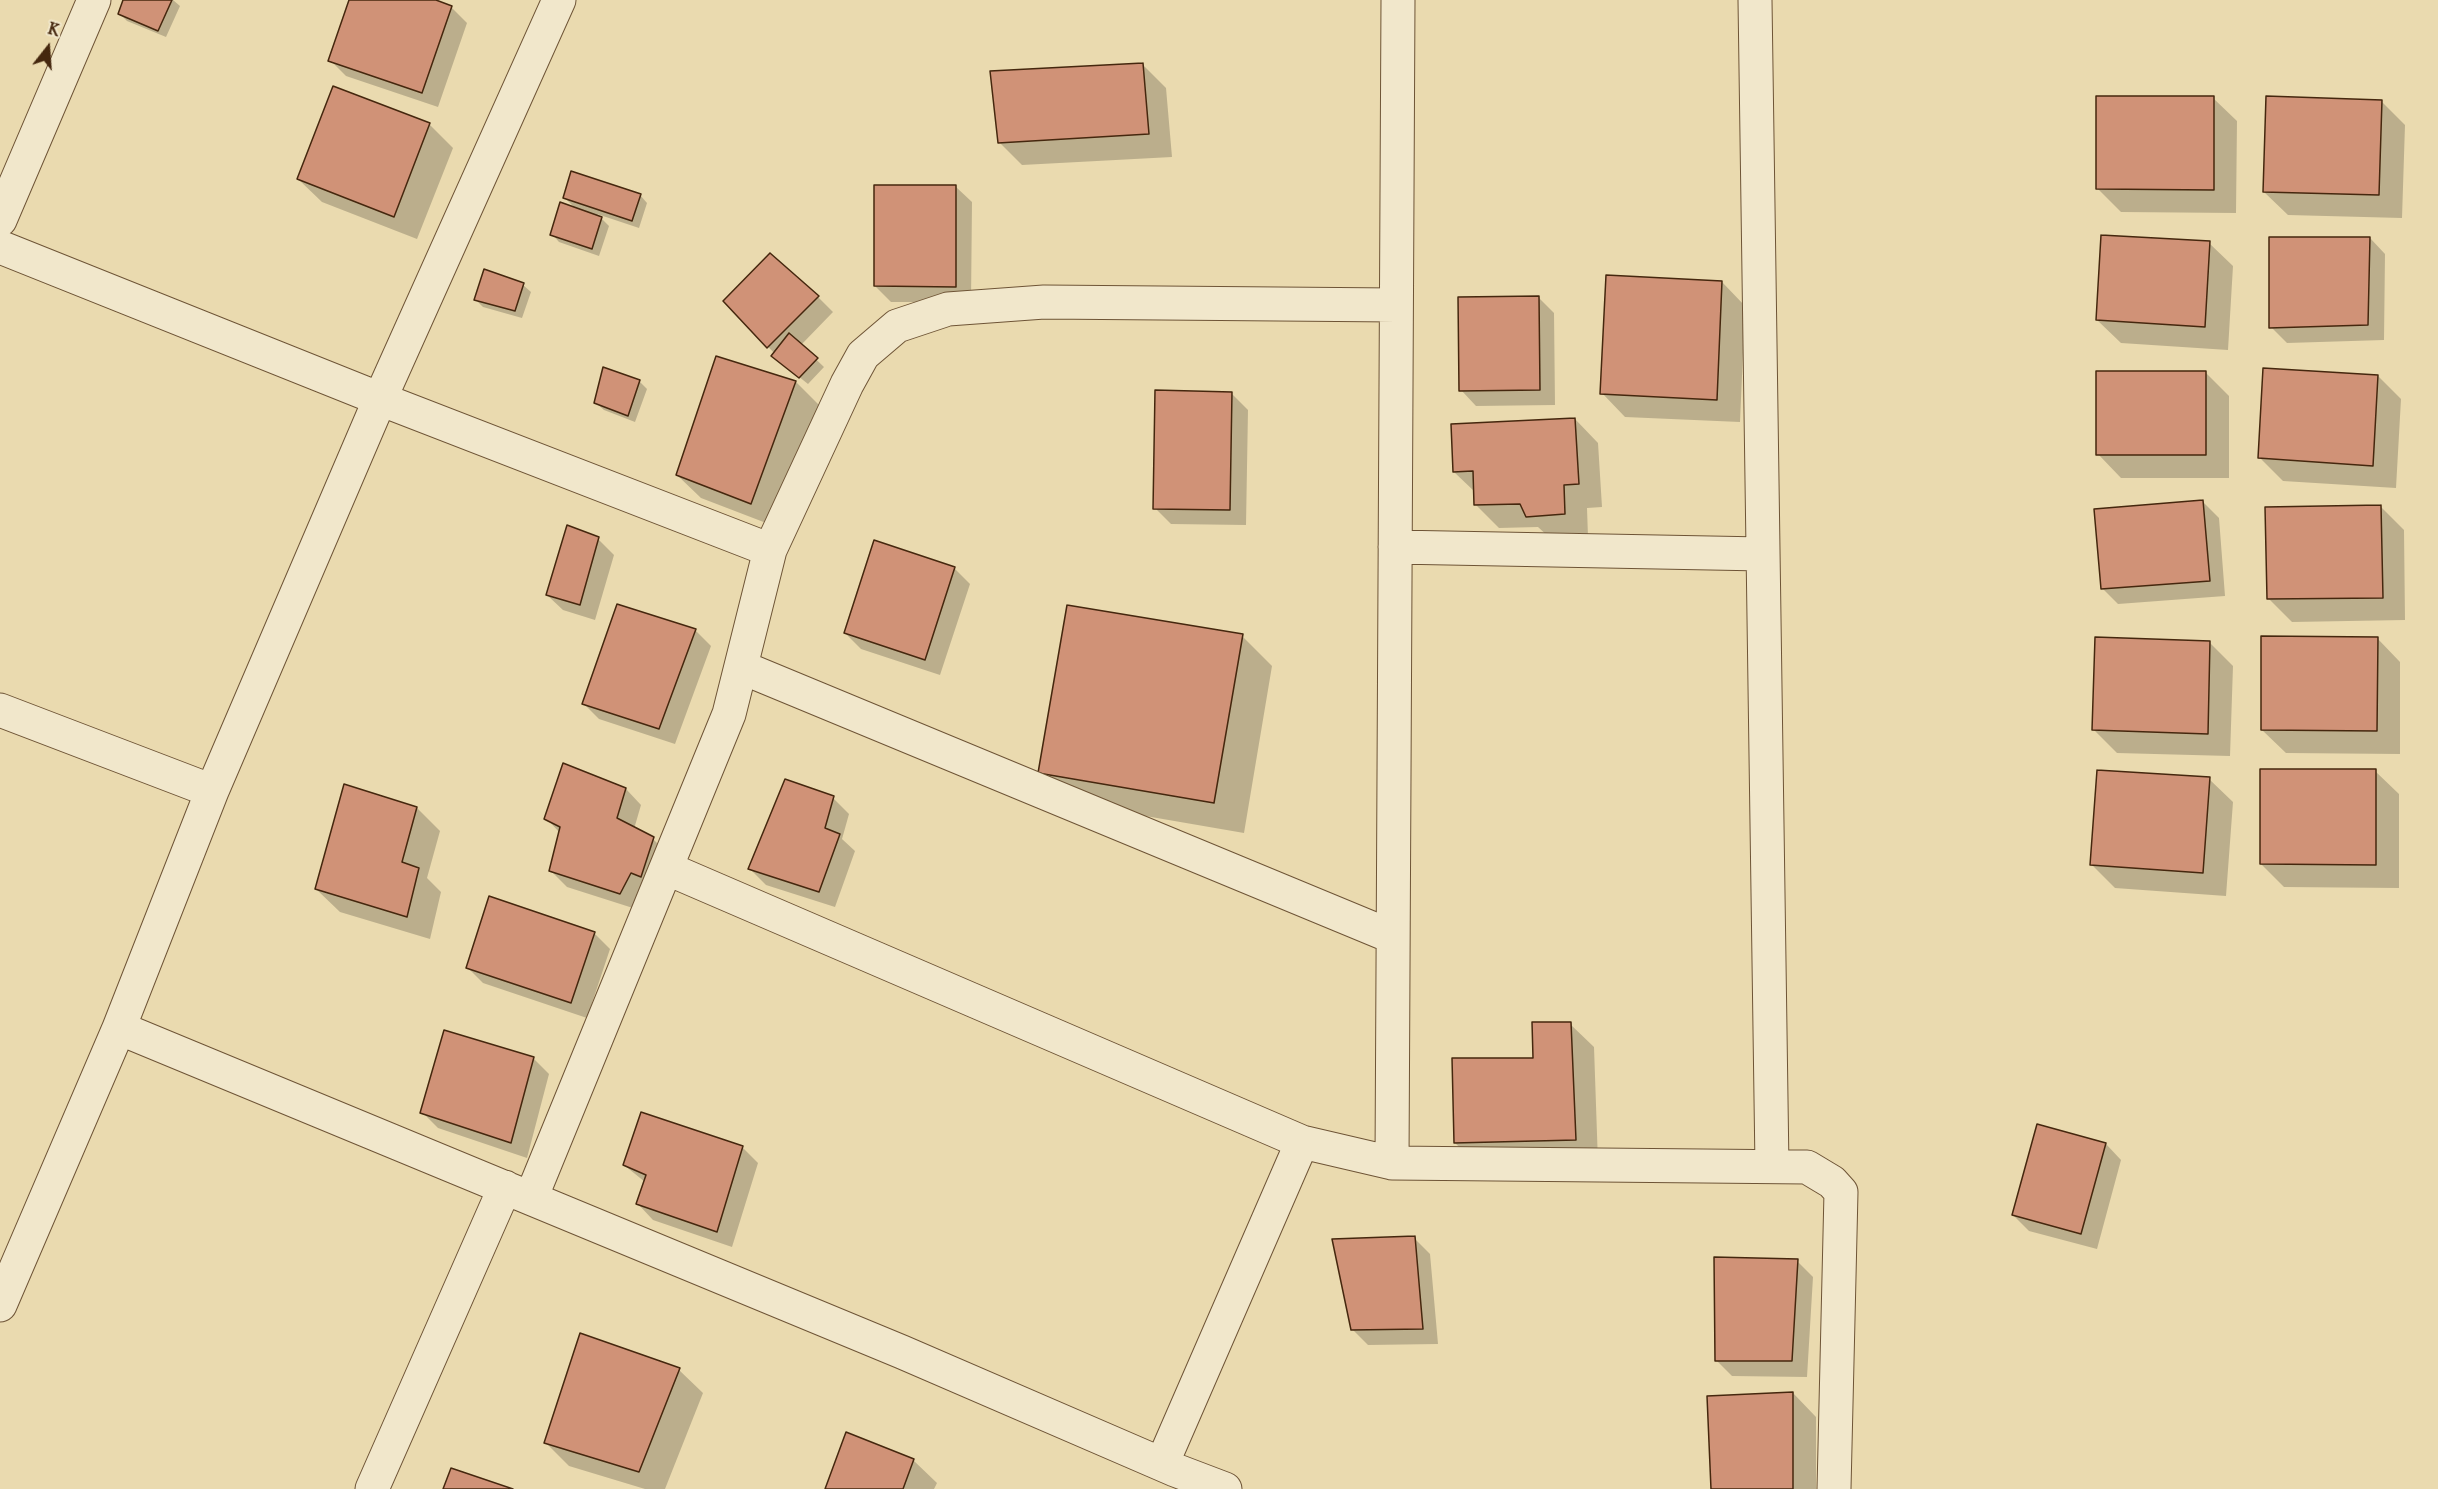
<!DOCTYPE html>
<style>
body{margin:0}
#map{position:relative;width:2438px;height:1489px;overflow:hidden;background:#eadaaf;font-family:"IM FELL English",serif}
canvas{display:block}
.north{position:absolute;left:18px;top:18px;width:60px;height:60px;-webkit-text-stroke:4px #f1e7cb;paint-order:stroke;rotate:17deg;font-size:16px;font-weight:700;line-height:24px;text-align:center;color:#45270e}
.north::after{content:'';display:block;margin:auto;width:21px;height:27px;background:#45270e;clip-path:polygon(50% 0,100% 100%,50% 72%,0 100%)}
</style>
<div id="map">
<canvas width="2438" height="1489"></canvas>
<div class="north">K</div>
</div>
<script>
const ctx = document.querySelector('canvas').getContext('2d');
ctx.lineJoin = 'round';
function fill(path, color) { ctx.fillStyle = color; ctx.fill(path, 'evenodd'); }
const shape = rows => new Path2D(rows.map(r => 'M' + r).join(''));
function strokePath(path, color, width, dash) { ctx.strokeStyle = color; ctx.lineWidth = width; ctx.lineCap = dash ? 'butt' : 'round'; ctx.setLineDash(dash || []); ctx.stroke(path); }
fill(shape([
 [125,0,173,0,180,6,166,37,127,21,119,13],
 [351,0,431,0,451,7,467,23,438,107,346,76,330,60],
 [1143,65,1166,88,1172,157,1022,165,999,142],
 [334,88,430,125,453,148,417,239,322,202,298,179],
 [2213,98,2237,121,2236,213,2121,212,2098,189],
 [2381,101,2405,125,2402,218,2288,215,2264,192],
 [956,187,972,202,971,302,891,302,875,286],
 [640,195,647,203,639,228,597,214,609,226,599,256,559,242,552,234,576,209,565,198],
 [2370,238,2385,254,2384,340,2287,343,2271,327],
 [2209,243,2233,266,2228,350,2121,343,2097,320],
 [1722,282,1745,306,1740,422,1625,417,1602,393],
 [523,285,531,292,522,318,483,307,476,300],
 [818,297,833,312,801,345,824,367,808,384,773,356,775,354,725,301],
 [1538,297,1554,313,1555,405,1476,406,1461,390],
 [2206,373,2229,396,2229,478,2121,478,2098,454],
 [2378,376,2401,399,2396,488,2283,481,2260,458],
 [639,381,647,389,635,422,604,410,596,403],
 [796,382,819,405,774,526,701,498,677,475],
 [1232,394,1248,410,1246,525,1171,524,1155,508],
 [1575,419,1598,443,1602,507,1587,508,1588,537,1551,539,1538,527,1499,528,1476,505,1475,492,1454,472],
 [2203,502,2219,518,2225,596,2118,604,2102,588],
 [2381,507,2404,530,2405,620,2292,622,2268,598],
 [598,539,614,555,595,620,563,610,547,595],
 [954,568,970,584,940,675,861,649,845,633],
 [695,630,711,646,675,744,599,719,583,703],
 [1242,636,1272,666,1244,833,1070,803,1040,773],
 [2377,638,2400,662,2400,754,2286,753,2262,730],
 [2209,642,2233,666,2230,756,2117,753,2094,730],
 [2375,771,2399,794,2399,888,2284,887,2261,864],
 [2209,779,2233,802,2226,896,2115,888,2092,865],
 [626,789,641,805,634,829,653,839,669,855,636,909,567,887,551,871,560,833,546,818],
 [833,798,849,814,842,839,855,851,835,907,766,885,750,869],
 [417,808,440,831,427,878,441,892,430,939,340,912,316,889],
 [594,933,610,949,587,1018,483,983,467,967],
 [1570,1024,1594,1047,1598,1163,1479,1166,1455,1143],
 [533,1058,549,1074,527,1158,438,1128,422,1112],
 [2106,1144,2121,1160,2097,1249,2029,1231,2013,1215],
 [742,1147,758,1163,732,1247,653,1220,638,1204,645,1182,624,1165],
 [1414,1238,1430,1254,1438,1344,1368,1345,1352,1329],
 [1797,1261,1813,1277,1807,1377,1732,1376,1716,1360],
 [679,1370,703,1393,665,1489,645,1489,569,1466,546,1443],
 [1793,1393,1816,1417,1816,1489,1713,1489],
 [913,1460,937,1483,934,1489,826,1489]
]), '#0003');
const building = shape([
 [123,0,172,0,158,31,118,14,123,0],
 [349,0,436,0,452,6,422,93,328,61,349,0],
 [1143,63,1149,134,998,143,990,71,1143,63],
 [333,86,430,123,394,217,297,179,333,86],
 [2096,96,2214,96,2214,190,2096,189,2096,96],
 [2266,96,2382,100,2379,195,2263,192,2266,96],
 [571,171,641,194,632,221,563,198,571,171],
 [874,185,956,185,956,287,874,286,874,185],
 [560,202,602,217,592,249,550,235,560,202],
 [2101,235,2210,241,2205,327,2096,320,2101,235],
 [2269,237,2370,237,2368,325,2269,328,2269,237],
 [770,253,819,296,767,348,723,301,770,253],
 [484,269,524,283,515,311,474,300,484,269],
 [1606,275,1722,281,1717,400,1600,394,1606,275],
 [1539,296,1540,390,1459,391,1458,297,1539,296],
 [789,333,818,358,799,378,771,356,789,333],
 [716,356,796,381,751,504,676,475,716,356],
 [603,367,640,380,628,416,594,403,603,367],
 [2263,368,2378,375,2373,466,2258,458,2263,368],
 [2096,371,2206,371,2206,455,2096,455,2096,371],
 [1155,390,1232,392,1230,510,1153,509,1155,390],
 [1575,418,1579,484,1564,485,1565,514,1526,517,1520,504,1474,505,1473,471,1453,472,1451,424,1575,418],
 [2203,500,2210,581,2101,589,2094,509,2203,500],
 [2381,505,2383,598,2267,599,2265,507,2381,505],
 [567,525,599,537,580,605,546,595,567,525],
 [874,540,955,567,925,660,844,633,874,540],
 [617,604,696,629,659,729,582,704,617,604],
 [1067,605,1243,634,1214,803,1038,773,1067,605],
 [2261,636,2378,637,2377,731,2261,730,2261,636],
 [2095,637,2210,641,2208,734,2092,730,2095,637],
 [563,763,626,788,617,818,654,837,641,877,631,873,620,894,549,871,560,827,544,819,563,763],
 [2260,769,2376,769,2376,865,2260,864,2260,769],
 [2097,770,2210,777,2203,873,2090,865,2097,770],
 [785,779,834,796,825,828,840,834,819,892,748,869,785,779],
 [344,784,417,807,402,862,419,868,407,917,315,889,344,784],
 [489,896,595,932,571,1003,466,968,489,896],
 [1532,1022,1571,1022,1576,1140,1454,1143,1452,1058,1533,1058,1532,1022],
 [444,1030,534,1057,511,1143,420,1113,444,1030],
 [641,1112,743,1146,717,1232,636,1204,646,1175,623,1165,641,1112],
 [2037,1124,2106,1143,2081,1234,2012,1215,2037,1124],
 [1415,1236,1423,1329,1351,1330,1332,1239,1415,1236],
 [1714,1257,1798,1259,1792,1361,1715,1361,1714,1257],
 [580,1333,680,1368,639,1472,544,1443,580,1333],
 [1793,1392,1793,1489,1711,1489,1707,1396,1793,1392],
 [846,1432,914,1459,903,1489,825,1489,846,1432],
 [451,1468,513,1489,443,1489,451,1468]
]);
fill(building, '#d09277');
strokePath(building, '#45270e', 1.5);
const minor = shape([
 [1755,0,1772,1166],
 [0,220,94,0],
 [0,247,380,399,770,550],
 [1395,547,1763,554],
 [741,667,1393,937],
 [0,710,212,791],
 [666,868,1302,1142],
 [119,1028,902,1352,1175,1470,1225,1489],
 [1392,1163,1398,0],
 [531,1198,729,714,770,550,847,384,863,355,897,326,948,309,1044,302,1396,305],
 [0,1305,119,1028,212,791,380,399,559,0],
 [1162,1464,1302,1142,1392,1163,1807,1167,1832,1182,1841,1192,1834,1489],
 [372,1489,505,1187]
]);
strokePath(minor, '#6e5436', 35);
strokePath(minor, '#f1e7cb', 33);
</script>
